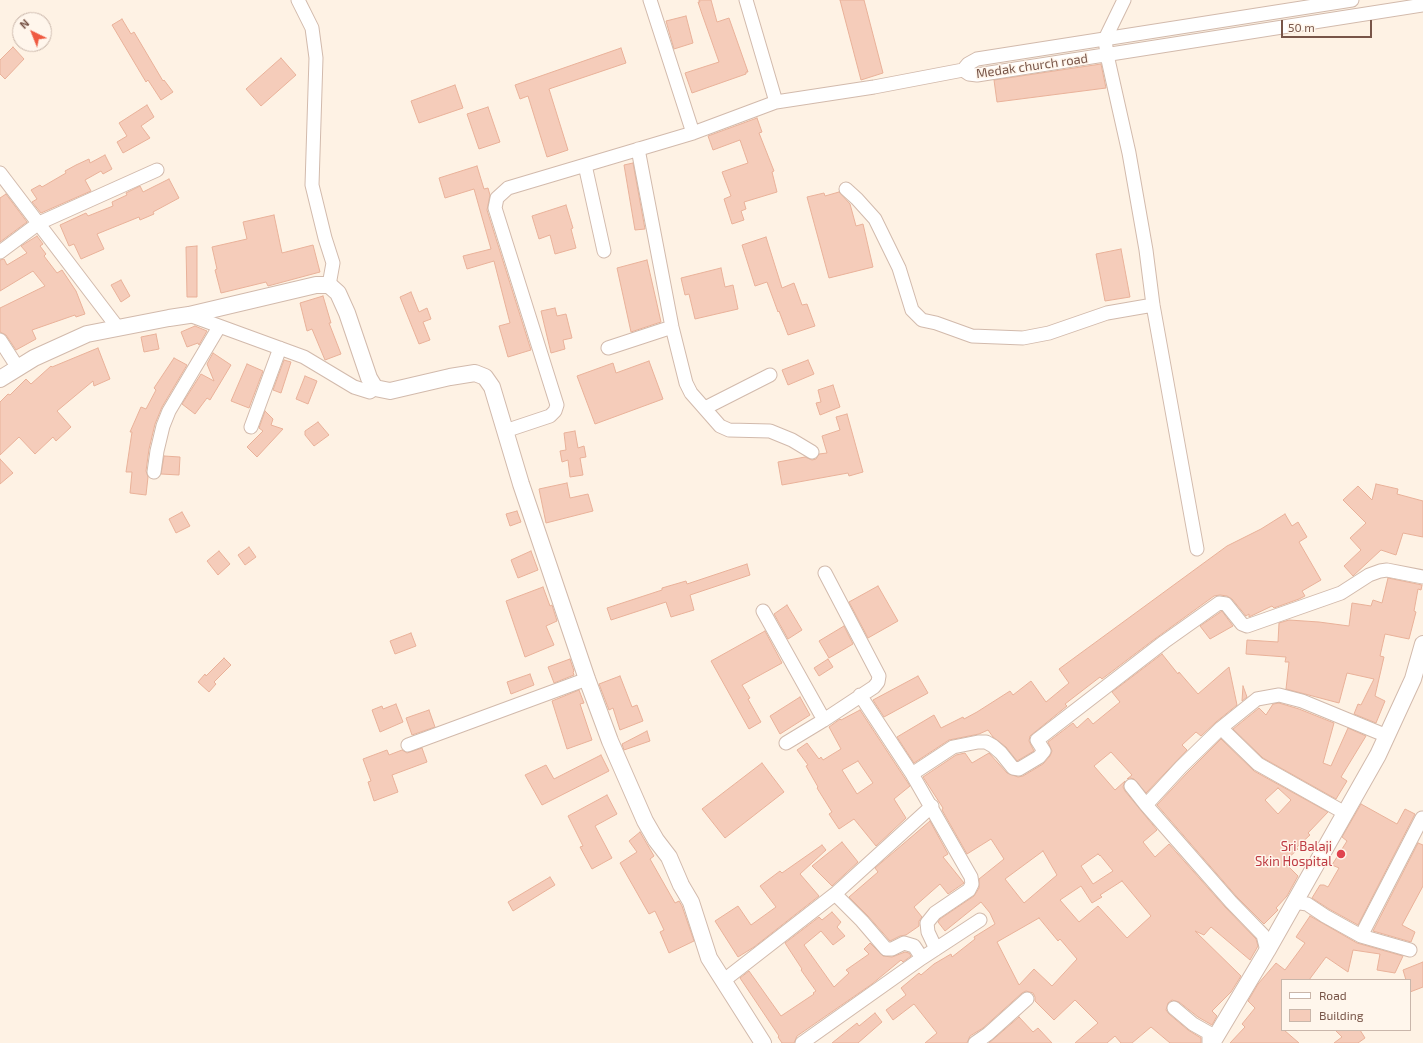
<!DOCTYPE html>
<style>
body{margin:0}
#map{position:relative;width:1423px;height:1043px;overflow:hidden;background:#fef2e4;font-family:"Exo 2",sans-serif}
canvas{display:block}
.legend{position:absolute;left:1281px;top:979px;width:130px;height:52px;box-sizing:border-box;background:#fff6ec;border:1px solid #c9b6aa;margin:0;padding:5px 7px;list-style:none;font-size:12px;color:#785548}
.legend li{display:flex;align-items:center;gap:8px;height:20px}
.legend b{width:20px;border:1px solid #c9b6aa}
.north{position:absolute;left:12px;top:12px;width:40px;height:40px;box-sizing:border-box;background:#fff6ec;border:1px solid #c9b6aa;border-radius:50%;rotate:317deg;font-size:11px;font-weight:700;line-height:16px;text-align:center;color:#785548}
.north::after{content:'';display:block;margin:auto;width:14px;height:18px;background:#ef5a41;clip-path:polygon(50% 0,100% 100%,50% 72%,0 100%)}
.scale{position:absolute;left:1281px;top:20px;width:91px;height:18px;box-sizing:border-box;border:2px solid #785548;border-top:0;padding-left:5px;font-size:12px;line-height:14px;white-space:nowrap;color:#785548;-webkit-text-stroke:3px #fff6ec;paint-order:stroke}
</style>
<div id="map">
<canvas width="1423" height="1043"></canvas>
<ul class="legend">
<li><b style="height:5px;background:#fff"></b>Road</li>
<li><b style="height:11px;background:#f5ccba"></b>Building</li>
</ul>
<div class="north">N</div>
<div class="scale">50 m</div>
</div>
<script>
const ctx = document.querySelector('canvas').getContext('2d');
ctx.lineJoin = 'round';
function fill(path, color) { ctx.fillStyle = color; ctx.fill(path, 'evenodd'); }
const shape = rows => new Path2D(rows.map(r => 'M' + r).join(''));
function strokePath(path, color, width, dash) { ctx.strokeStyle = color; ctx.lineWidth = width; ctx.lineCap = dash ? 'butt' : 'round'; ctx.setLineDash(dash || []); ctx.stroke(path); }
function drawText(font, color, halo, rows, align = 'center') {
  ctx.font = font + ' "Exo 2",sans-serif'; ctx.lineWidth = 3; ctx.setLineDash([]); ctx.textBaseline = 'middle'; ctx.strokeStyle = halo; ctx.fillStyle = color; for (const [text, x, y, turn = 0] of rows) {
    ctx.save(); ctx.translate(x, y); ctx.rotate((+turn || 0) * Math.PI / 180); ctx.textAlign = isNaN(turn) ? turn : align; if (halo) ctx.strokeText(text, 0, 0); ctx.fillText(text, 0, 0); ctx.restore();
  }
}
const building = shape([
 [699,0,711,0,717,22,729,18,748,72,746,72,746,74,692,93,685,73,719,62,702,14,698,2,700,2,699,0],
 [840,0,864,0,883,73,861,80,840,0],
 [686,16,693,43,674,49,666,21,686,16],
 [122,19,131,34,134,32,163,81,164,80,173,92,161,100,148,80,146,82,112,25,122,19],
 [13,47,24,59,5,79,0,74,0,60,13,47],
 [621,48,626,63,549,89,568,150,547,157,528,96,520,99,515,85,621,48],
 [281,58,296,75,261,106,246,89,281,58],
 [1101,64,1106,88,997,102,994,80,1101,64],
 [455,85,463,108,419,123,411,101,455,85],
 [147,105,154,117,141,126,150,138,123,153,117,142,127,136,119,123,147,105],
 [488,107,500,142,479,149,467,114,488,107],
 [757,118,762,132,759,133,774,171,772,172,777,192,744,202,746,209,741,211,744,220,732,224,724,199,731,196,722,172,748,163,740,140,713,150,708,136,757,118],
 [105,155,112,169,103,174,101,171,85,180,91,191,41,213,32,202,37,199,31,190,40,185,42,187,66,173,65,171,76,165,89,159,90,163,105,155],
 [633,163,645,229,635,230,624,165,633,163],
 [477,166,484,189,488,188,490,195,487,210,531,350,508,357,499,326,510,323,494,261,467,269,463,256,491,249,474,189,445,198,439,178,477,166],
 [169,179,179,198,153,212,154,214,140,220,139,217,97,234,104,249,81,259,74,244,69,246,60,225,86,213,88,216,113,206,112,202,127,195,126,193,140,186,143,192,169,179],
 [839,192,850,204,856,226,863,224,873,267,829,278,807,197,824,193,825,196,839,192],
 [6,194,27,222,0,242,0,198,6,194],
 [566,205,573,228,571,229,576,248,555,254,550,235,539,239,532,216,566,205],
 [274,215,282,253,313,245,320,272,268,286,266,282,221,293,215,270,217,269,212,247,247,239,243,222,274,215],
 [37,236,43,244,40,246,46,254,44,256,57,273,62,270,76,291,85,314,76,317,75,315,32,330,36,339,16,350,6,335,0,332,0,308,45,286,33,271,0,291,0,260,4,259,7,265,27,253,21,246,37,236],
 [766,237,782,288,794,283,802,305,807,304,815,326,788,335,779,311,778,312,767,282,755,286,742,245,766,237],
 [197,246,197,297,187,297,186,247,197,246],
 [1121,249,1130,297,1105,301,1096,254,1121,249],
 [647,260,661,322,631,332,617,268,647,260],
 [721,268,725,287,733,285,738,309,695,319,689,294,685,295,681,278,721,268],
 [121,280,130,296,121,302,111,285,121,280],
 [411,292,419,312,427,308,431,319,423,322,430,340,419,344,400,297,411,292],
 [323,296,331,323,329,323,341,354,325,360,312,329,307,331,300,303,323,296],
 [555,308,557,316,566,314,572,338,563,340,565,349,551,353,541,311,555,308],
 [195,326,207,331,199,345,198,343,187,347,181,332,195,326],
 [156,334,159,349,144,352,141,337,156,334],
 [98,348,110,379,94,386,93,381,57,411,71,427,56,441,53,437,35,454,19,437,0,455,0,402,8,394,10,395,26,379,31,384,51,366,52,367,98,348],
 [213,353,231,365,210,400,207,398,195,414,182,404,201,374,214,381,207,364,213,353],
 [174,358,187,365,162,407,155,424,149,449,146,471,148,477,146,495,130,493,132,472,126,472,132,432,130,432,141,407,146,409,156,390,154,388,174,358],
 [284,360,291,362,281,393,273,390,284,360],
 [808,360,814,374,788,385,782,370,808,360],
 [649,361,663,399,595,424,577,376,613,363,616,373,649,361],
 [247,364,263,371,249,408,231,401,247,364],
 [305,376,317,381,308,404,296,399,305,376],
 [833,385,840,407,820,415,816,403,821,402,818,390,833,385],
 [265,411,273,419,271,425,283,429,257,457,247,447,263,431,259,428,265,411],
 [847,414,863,472,849,476,848,473,782,485,778,462,805,457,812,460,816,459,819,454,827,453,822,436,840,430,836,417,847,414],
 [318,422,329,435,314,446,305,435,305,431,318,422],
 [575,431,578,448,584,446,586,457,580,458,583,475,570,477,568,460,562,462,560,451,566,450,564,433,575,431],
 [164,456,180,457,179,475,161,474,164,456],
 [0,459,13,473,0,484,0,459],
 [567,483,570,498,588,494,593,511,546,523,539,489,567,483],
 [1376,484,1398,489,1397,494,1423,501,1423,537,1403,533,1396,555,1381,550,1353,576,1344,566,1361,550,1350,538,1366,523,1343,500,1358,486,1372,500,1376,484],
 [517,511,521,522,510,526,506,514,517,511],
 [182,512,190,526,176,533,169,519,182,512],
 [1285,514,1292,526,1298,522,1307,537,1299,542,1321,580,1302,591,1305,596,1299,599,1274,608,1272,606,1249,617,1249,614,1246,616,1232,599,1227,596,1220,595,1214,596,1152,641,1102,679,1100,677,1065,704,1067,706,1030,736,1029,741,1034,751,1017,761,1006,747,993,737,988,730,979,734,949,740,914,763,897,737,934,715,941,728,963,717,964,719,977,712,1010,691,1013,695,1031,681,1046,702,1069,683,1059,669,1227,546,1261,529,1285,514],
 [249,547,256,557,245,565,238,555,249,547],
 [219,551,230,564,218,575,207,561,219,551],
 [531,551,538,570,518,578,511,560,531,551],
 [747,564,750,575,690,595,694,610,671,617,666,602,611,620,607,608,662,590,662,588,686,581,687,584,747,564],
 [1388,578,1422,585,1421,590,1418,589,1414,611,1416,612,1409,639,1385,634,1380,656,1384,657,1375,696,1385,701,1376,723,1354,714,1358,704,1361,705,1374,679,1347,673,1339,703,1286,689,1289,662,1285,662,1286,657,1246,654,1247,640,1278,642,1279,623,1289,620,1319,622,1349,626,1352,603,1371,606,1373,600,1382,603,1388,578],
 [878,586,898,621,868,638,849,602,878,586],
 [543,587,550,606,552,605,557,621,546,626,554,645,525,657,506,601,543,587],
 [787,605,802,630,788,639,774,614,787,605],
 [1222,611,1233,626,1210,639,1200,626,1222,611],
 [844,626,853,644,829,658,819,641,844,626],
 [765,631,782,663,742,685,750,698,748,699,761,722,749,729,711,661,765,631],
 [411,633,416,646,395,654,390,641,411,633],
 [1162,654,1178,674,1179,672,1198,694,1229,667,1237,705,1216,722,1201,736,1196,732,1182,745,1187,750,1146,793,1134,779,1130,778,1127,779,1132,775,1111,752,1094,766,1115,790,1125,781,1123,787,1125,791,1157,830,1143,842,1155,857,1169,844,1225,907,1256,939,1258,946,1250,960,1211,927,1204,935,1195,931,1241,976,1231,992,1212,1011,1217,1016,1212,1025,1198,1017,1179,1002,1172,1000,1168,1003,1166,1010,1169,1014,1188,1030,1201,1038,1201,1043,1170,1043,1151,1027,1132,1043,1121,1043,1115,1036,1107,1043,1075,1043,1098,1023,1075,1000,1054,1020,1035,1001,1035,997,1033,993,1026,991,1022,993,983,1028,970,1036,967,1043,925,1043,937,1033,914,1004,893,1020,886,1010,906,995,901,988,919,973,921,975,934,964,951,954,952,957,975,939,974,937,995,924,990,913,981,902,945,931,938,922,940,919,974,896,979,888,979,879,1004,859,991,839,967,854,942,810,943,808,923,777,956,755,965,753,972,763,989,753,1007,773,1018,777,1023,776,1043,764,1050,756,1052,751,1048,742,1073,723,1077,728,1088,718,1093,724,1120,702,1112,692,1162,654],
 [1043,851,1057,875,1024,903,1005,879,1043,851],
 [1098,854,1100,856,1100,855,1113,871,1093,884,1081,866,1098,854],
 [1122,881,1151,916,1127,938,1098,906,1079,922,1060,900,1081,886,1092,903,1102,897,1100,895,1122,881],
 [1039,918,1058,941,1060,939,1077,959,1052,986,1034,969,1019,985,997,942,1039,918],
 [224,658,231,665,214,682,216,684,209,692,198,682,205,674,206,676,224,658],
 [570,659,574,671,573,672,574,675,554,683,548,667,570,659],
 [828,659,833,667,819,676,814,668,828,659],
 [530,674,534,685,511,694,507,682,530,674],
 [620,676,632,707,637,705,643,721,620,730,613,708,609,710,599,684,620,676],
 [918,676,928,693,884,717,873,700,918,676],
 [1243,686,1247,697,1242,701,1243,686],
 [579,690,584,703,580,704,592,740,567,749,552,701,579,690],
 [800,697,810,715,780,734,770,716,800,697],
 [1279,703,1299,709,1334,723,1323,763,1331,766,1348,728,1366,736,1341,777,1347,781,1336,799,1263,758,1233,729,1259,708,1266,715,1273,704,1279,703],
 [396,704,403,722,380,732,372,710,382,706,383,709,396,704],
 [429,710,435,727,412,735,406,718,429,710],
 [860,710,910,786,894,799,906,818,876,846,854,819,839,829,829,814,832,812,817,788,818,787,806,766,808,765,797,750,807,743,819,759,821,757,823,760,841,749,829,727,840,719,841,720,860,710],
 [858,761,873,783,857,794,842,770,858,761],
 [647,731,650,741,624,750,622,744,647,731],
 [1221,739,1254,771,1328,812,1308,833,1310,835,1296,848,1298,849,1284,862,1298,876,1287,896,1276,908,1278,910,1264,924,1237,897,1157,805,1187,773,1221,739],
 [1278,788,1291,800,1278,814,1265,800,1278,788],
 [422,748,427,762,392,775,398,792,374,801,368,782,371,781,363,759,387,750,389,755,402,750,407,753,422,748],
 [601,755,609,771,542,805,525,775,546,765,554,779,601,755],
 [762,763,784,792,725,838,702,809,762,763],
 [607,795,617,814,595,826,612,858,592,869,580,847,583,846,568,816,607,795],
 [1361,804,1397,824,1405,809,1415,814,1358,925,1329,909,1312,898,1320,885,1324,885,1328,887,1339,868,1332,865,1347,841,1342,837,1361,804],
 [930,821,948,854,943,857,964,883,948,894,940,884,914,907,922,917,919,921,919,926,906,935,900,936,890,941,868,916,849,897,878,872,875,868,930,821],
 [640,832,654,856,650,859,675,903,679,901,682,906,694,941,669,953,660,932,664,930,655,911,649,914,620,863,637,852,629,841,640,832],
 [842,842,858,862,832,886,812,866,842,842],
 [1418,843,1423,845,1423,886,1402,925,1415,932,1411,942,1373,931,1418,843],
 [822,845,826,850,800,874,819,896,754,947,738,957,715,921,738,906,751,925,776,907,760,886,780,871,782,873,822,845],
 [550,877,555,885,513,911,508,902,550,877],
 [832,912,841,922,837,927,845,936,833,945,821,931,804,945,834,987,849,973,846,970,869,954,864,949,870,943,883,956,892,957,905,952,909,953,911,956,903,962,901,960,872,984,797,1036,794,1043,782,1043,778,1037,779,1036,740,978,749,971,781,1016,814,994,813,993,816,991,801,970,802,969,785,943,819,917,822,920,832,912],
 [1310,916,1357,943,1403,956,1395,973,1377,970,1380,954,1353,950,1348,972,1326,957,1309,980,1282,980,1282,1030,1284,1030,1299,1043,1230,1043,1245,1027,1242,1024,1255,1008,1248,1001,1258,984,1276,963,1285,970,1305,943,1296,937,1310,916],
 [1423,962,1423,987,1410,992,1410,980,1406,980,1403,970,1423,962],
 [875,1013,882,1022,858,1043,832,1043,857,1023,859,1026,875,1013],
 [1019,1017,1033,1032,1038,1028,1052,1043,989,1043,1019,1017],
 [1335,1030,1360,1030,1365,1038,1358,1043,1334,1043,1342,1037,1335,1030]
]);
fill(building, '#f5ccba');
strokePath(building, '#e9b199', 1);
const minor = shape([
 [298,0,312,28,316,58,312,185,325,238,333,263,329,285],
 [650,0,693,133],
 [746,0,776,102],
 [1124,0,1105,39,1107,55,1129,153,1146,250,1153,305,1197,549],
 [963,70,969,74,977,75,1423,5],
 [963,70,968,64,977,59,1352,0],
 [638,149,672,327,686,383,691,393,720,426,729,430,770,431,792,440,812,452],
 [585,165,604,251],
 [0,173,118,328],
 [846,189,857,199,875,219,899,268,912,310,922,320,936,323,972,336,1023,338,1049,333,1107,313,1153,305],
 [0,252,39,223,157,170],
 [189,315,304,357,354,387,370,392,375,388],
 [0,340,18,368],
 [608,348,672,327],
 [705,408,770,375],
 [251,427,280,348],
 [505,431,550,416,555,411,557,405,495,208,497,198,508,188,693,133,776,102,874,87,963,70],
 [154,472,157,451,163,426,169,411,219,327],
 [763,611,824,720,874,687,878,682,879,676,825,573],
 [860,695,912,774,971,877,972,884,969,890,935,913,927,923,928,932,936,949],
 [1221,728,1258,764,1345,813],
 [786,743,824,720],
 [408,745,587,679],
 [912,774,953,747,978,742,986,742,993,746,1001,753,1013,768,1019,769,1039,757,1044,751,1037,740,1164,642,1219,603,1226,604,1242,624,1247,626,1341,593,1369,575,1380,571,1387,570,1423,577],
 [1131,786,1146,805],
 [835,894,862,921,886,949,892,949,904,943,914,946,922,958],
 [1294,902,1307,904,1325,916,1361,936,1410,950],
 [1361,936,1422,818],
 [1267,951,1263,935,1231,902,1146,805,1181,767,1221,728,1257,699,1279,695,1302,701,1387,736],
 [723,981,835,894,932,806],
 [1174,1008,1193,1024,1209,1033,1209,1043],
 [802,1043,922,958,980,920],
 [975,1043,988,1034,1027,999]
]);
const tertiary = shape([
 [0,379,34,358,87,334,169,318,189,315,316,285,329,285,338,293,347,313,369,378,375,388,390,391,450,377,475,373,485,377,492,387,521,484,587,679,610,741,645,821,656,840,669,857,681,885,691,902,709,958,763,1043],
 [1212,1043,1267,951,1378,755,1413,679,1423,644]
]);
strokePath(minor, '#d2baac', 15);
strokePath(tertiary, '#d2baac', 18);
strokePath(minor, '#fff', 13);
strokePath(tertiary, '#fff', 16);
for (const [x, y, r, color] of [
 [1341,854,5,"#e0444e"]
]) { const dot = new Path2D(); dot.arc(x, y, r, 0, 2 * Math.PI); ctx.fillStyle = color; ctx.fill(dot); strokePath(dot, '#fff6ec', 1.5); }
drawText('13px', '#785548', '#fff6ec', [
 ["Medak church road",1032,66,-8]
]);
drawText('13px', '#be3a42', '#fff6ec', [
 ["Sri Balaji",1332,847],
 ["Skin Hospital",1332,862]
], 'right');
</script>
